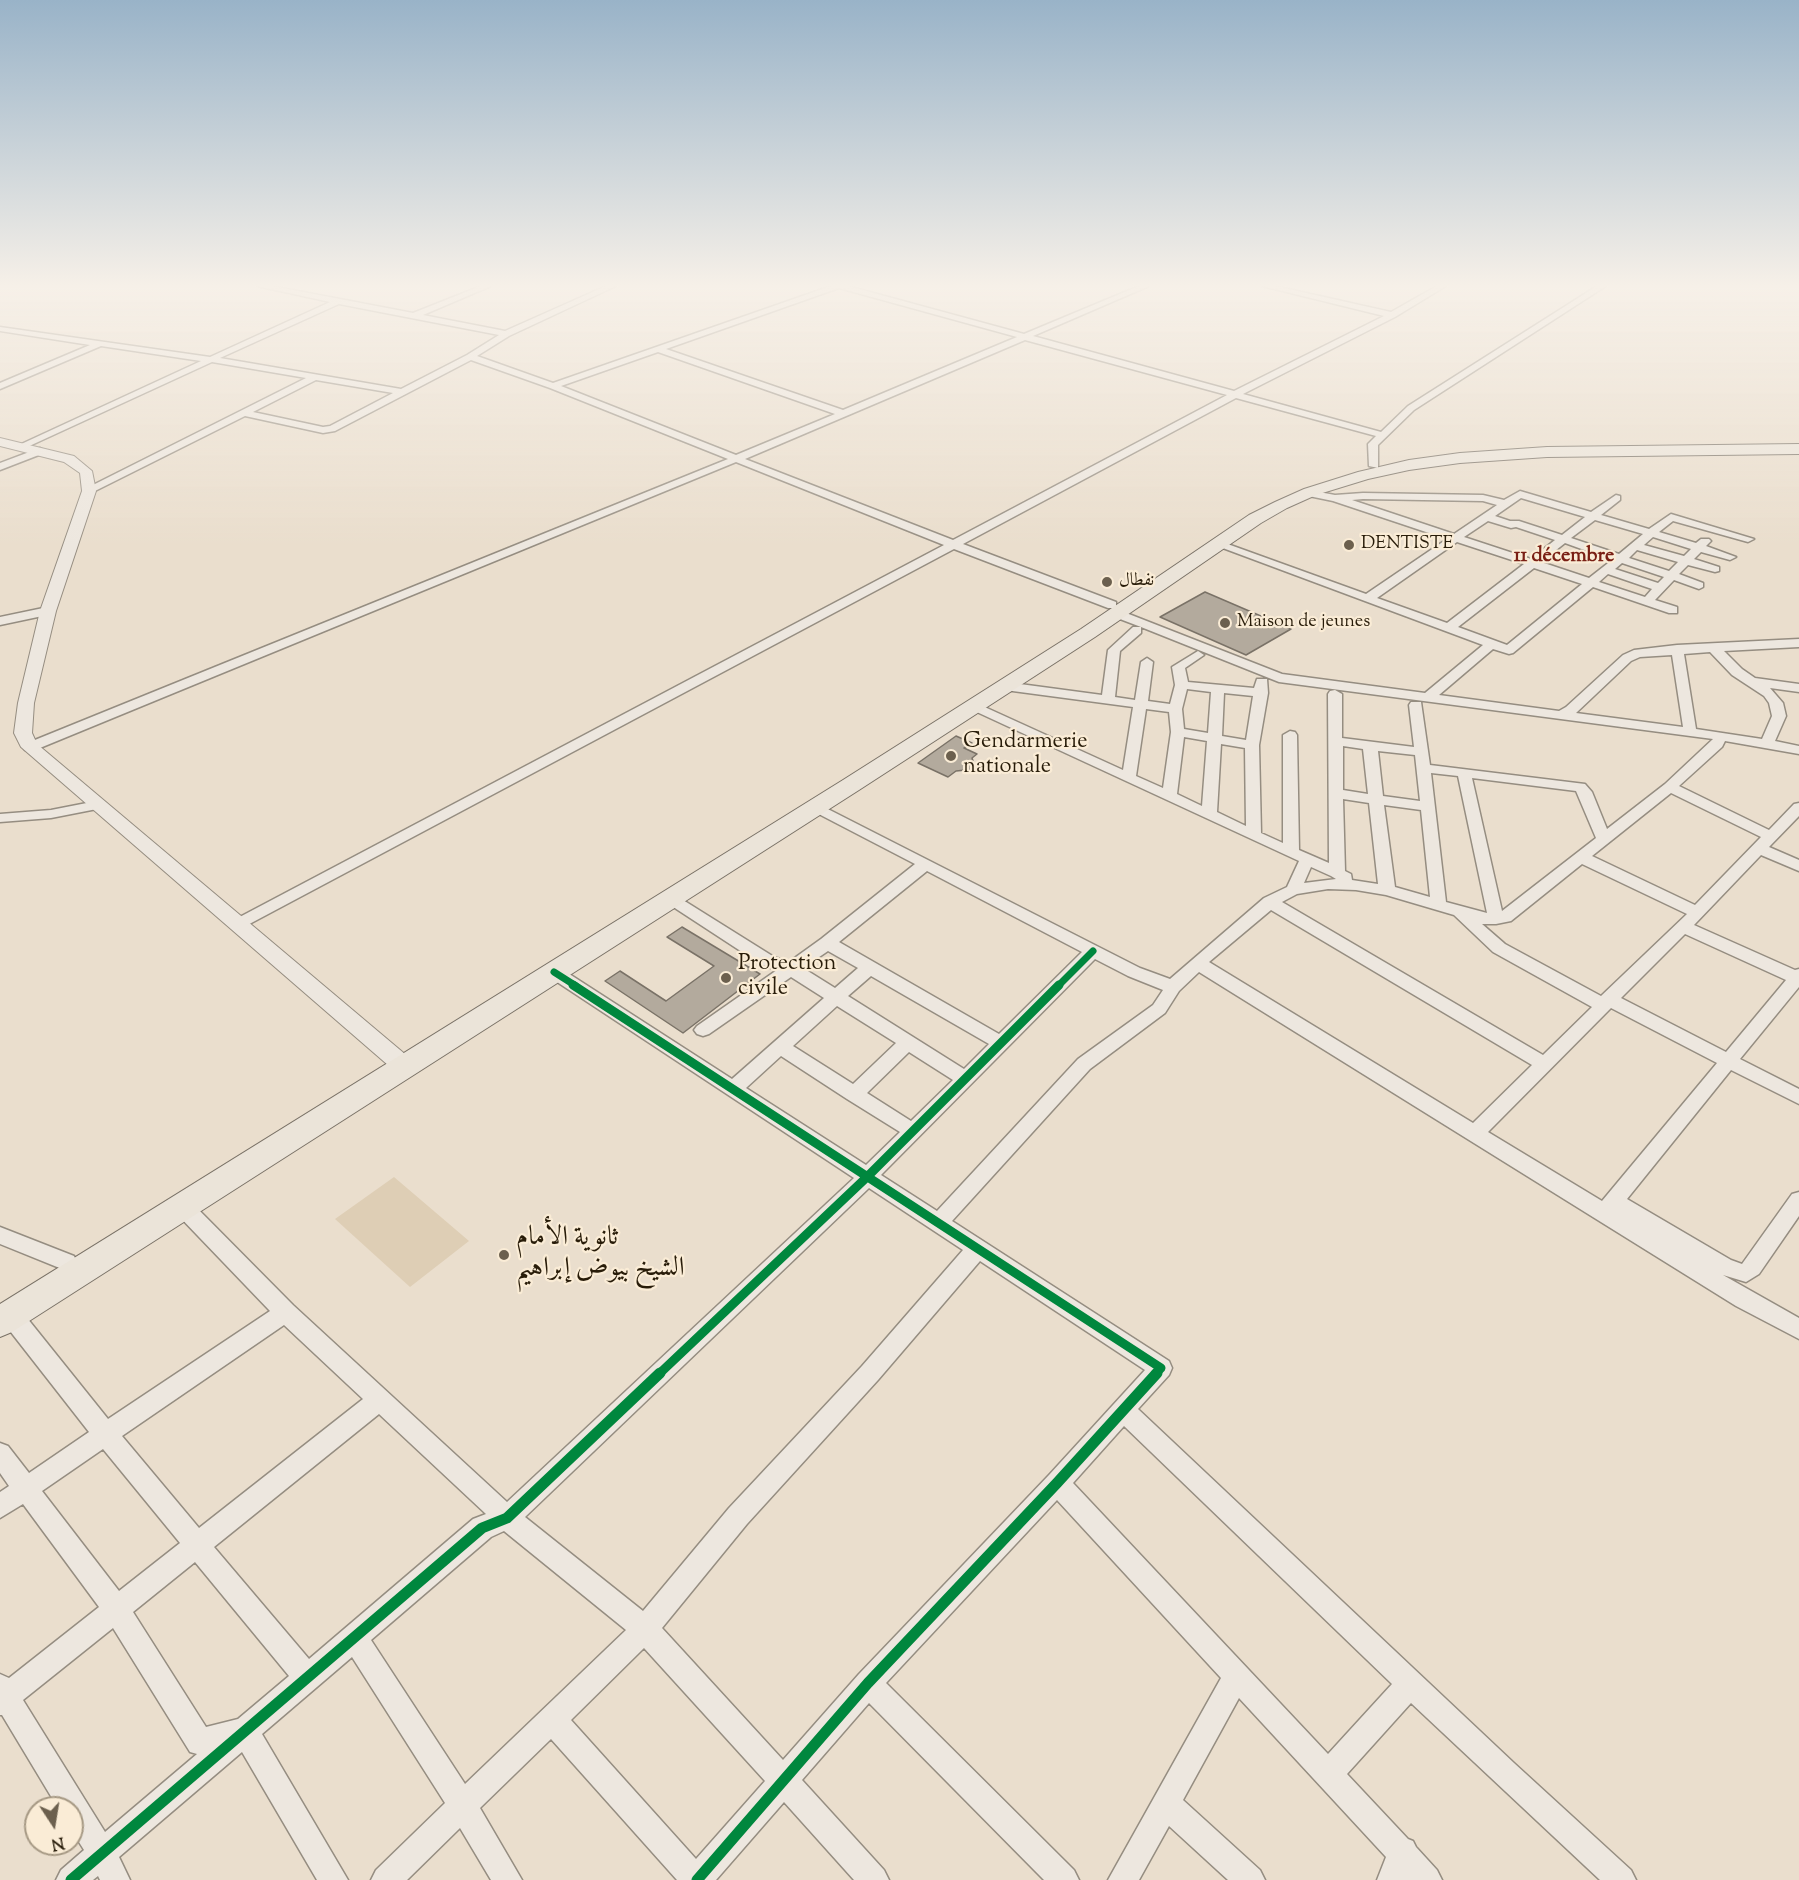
<!DOCTYPE html>
<meta charset="utf-8">
<style>
body{margin:0}
#map{position:relative;width:1799px;height:1880px;overflow:hidden;background:#eadecd;font-family:"Sorts Mill Goudy",serif}
canvas{display:block}
.north{position:absolute;left:24px;top:1796px;width:60px;height:60px;box-sizing:border-box;background:#faecd6;border:2px solid #a69984;border-radius:50%;rotate:168deg;font-size:16px;font-weight:700;line-height:24px;text-align:center;color:#281c09}
.north::after{content:'';display:block;margin:auto;width:21px;height:27px;background:#6c604e;clip-path:polygon(50% 0,100% 100%,50% 72%,0 100%)}
</style>
<div id="map">
<canvas width="1799" height="1880"></canvas>
<div class="north">N</div>
</div>
<script>
const ctx = document.querySelector('canvas').getContext('2d');
ctx.lineJoin = 'round';
function fill(path, color) { ctx.fillStyle = color; ctx.fill(path, 'evenodd'); }
const shape = rows => new Path2D(rows.map(r => 'M' + r).join(''));
function strokePath(path, color, width, dash) { ctx.strokeStyle = color; ctx.lineWidth = width; ctx.lineCap = dash ? 'butt' : 'round'; ctx.setLineDash(dash || []); ctx.stroke(path); }
function drawText(font, color, halo, rows, align = 'center') {
  ctx.font = font + ' "Sorts Mill Goudy",Amiri,serif'; ctx.lineWidth = 4.5; ctx.setLineDash([]); ctx.textBaseline = 'middle'; ctx.strokeStyle = halo; ctx.fillStyle = color; for (const [text, x, y, turn = 0] of rows) {
    ctx.save(); ctx.translate(x, y); ctx.rotate((+turn || 0) * Math.PI / 180); ctx.textAlign = isNaN(turn) ? turn : align; if (halo) ctx.strokeText(text, 0, 0); ctx.fillText(text, 0, 0); ctx.restore();
  }
}
fill(shape([
 [394,1177,469,1241,410,1287,335,1219]
]), '#deceb5');
const building = shape([
 [1205,592,1291,629,1246,655,1160,617,1205,592],
 [956,736,972,743,964,748,977,754,972,758,976,769,956,771,948,777,918,763,956,736],
 [682,927,760,974,683,1033,605,981,620,971,666,1001,714,966,667,937,682,927]
]);
fill(building, '#b3aa9d');
strokePath(building, '#7a7267', 1.5);
const minor = shape([
 [257,286,272,286,413,313,481,286,491,286,423,315,505,331,606,286,616,286,509,336,477,356,553,383,831,286,848,286,1024,334,1139,286,1149,286,1033,336,1234,391,1384,316,1262,286,1275,286,1391,312,1437,286,1446,286,1395,317,1243,394,1381,432,1408,406,1597,286,1606,286,1414,410,1378,445,1378,468,1369,466,1368,444,1376,436,1236,398,963,544,1116,602,1116,608,1108,608,954,549,240,929,234,928,232,924,234,920,944,545,736,462,35,750,25,750,23,747,25,744,728,459,550,388,471,360,335,431,323,433,245,416,89,494,84,491,85,489,306,378,212,362,25,448,17,446,201,361,101,346,0,389,0,383,90,345,0,331,0,327,210,357,330,302,257,286],
 [839,288,1017,337,843,410,666,349,839,288],
 [339,304,499,335,467,355,401,389,220,358,339,304],
 [1025,340,1227,395,953,540,745,459,1025,340],
 [658,352,835,414,736,455,561,386,658,352],
 [316,380,393,393,330,426,323,427,253,412,316,380],
 [40,448,45,451,44,453,0,470,0,463,40,448],
 [1308,490,1335,495,1363,493,1483,495,1504,500,1520,491,1591,512,1616,495,1620,496,1620,500,1601,515,1649,529,1671,514,1754,539,1748,542,1673,521,1659,532,1696,543,1701,539,1709,539,1711,541,1706,546,1736,557,1730,560,1701,552,1694,559,1719,567,1719,571,1715,572,1688,565,1679,574,1703,583,1703,587,1699,589,1674,580,1655,600,1677,607,1677,613,1669,613,1593,587,1513,653,1509,654,1493,649,1439,695,1559,711,1566,707,1623,655,1634,650,1677,645,1799,639,1799,647,1724,651,1742,669,1755,678,1799,684,1799,692,1770,688,1783,703,1786,716,1775,741,1799,746,1799,754,1725,741,1722,747,1679,786,1769,830,1794,804,1799,803,1799,816,1769,847,1799,860,1799,871,1761,855,1694,925,1795,970,1799,969,1799,987,1740,1059,1799,1089,1799,1104,1731,1070,1627,1199,1731,1260,1742,1264,1792,1194,1799,1192,1799,1216,1759,1274,1746,1282,1723,1275,1799,1318,1799,1339,1736,1306,1199,972,1179,991,1165,1013,1090,1069,952,1221,1169,1361,1172,1368,1169,1375,1138,1409,1514,1763,1631,1870,1636,1880,1600,1880,1411,1703,1347,1774,1408,1839,1413,1841,1416,1847,1437,1870,1442,1880,1377,1880,1386,1857,1239,1698,1183,1800,1260,1870,1265,1880,1228,1880,1169,1826,1139,1880,1108,1880,1221,1678,1057,1500,886,1683,1074,1870,1079,1880,1044,1880,869,1703,802,1780,884,1870,889,1880,854,1880,784,1802,716,1880,677,1880,551,1739,480,1808,522,1880,491,1880,460,1828,407,1880,371,1880,376,1870,445,1803,352,1657,262,1734,348,1880,317,1880,242,1752,119,1857,130,1880,100,1880,98,1876,93,1880,56,1880,61,1870,84,1850,72,1831,72,1808,58,1808,2,1715,0,1715,0,1674,9,1678,99,1607,23,1504,0,1518,0,1492,9,1486,0,1473,0,1443,8,1446,29,1473,89,1432,3,1322,0,1315,3,1308,11,1306,19,1308,108,1419,270,1311,175,1212,172,1206,175,1200,182,1198,189,1200,293,1305,507,1502,854,1178,548,976,546,972,548,968,560,968,732,1079,824,998,791,977,709,1034,703,1036,697,1034,694,1030,697,1026,777,970,762,965,661,899,669,894,675,895,774,957,789,962,821,939,915,864,811,810,809,807,811,804,816,803,1140,968,1170,979,1264,898,1287,887,1299,861,966,707,968,704,978,704,1123,770,1133,707,1005,690,998,686,1005,682,1102,695,1108,650,1133,627,1141,627,1112,616,1110,613,1116,609,1282,674,1425,693,1483,645,1212,544,1218,541,1222,542,1366,594,1447,539,1333,501,1304,495,1304,491,1308,490],
 [1521,498,1585,517,1562,535,1519,521,1510,521,1495,516,1521,498],
 [1363,499,1483,501,1497,505,1454,534,1352,500,1363,499],
 [1595,520,1643,534,1619,554,1571,538,1595,520],
 [1488,521,1511,528,1516,527,1555,540,1531,559,1464,537,1488,521],
 [1653,537,1691,549,1684,556,1644,545,1653,537],
 [1457,542,1524,564,1447,623,1377,598,1457,542],
 [1565,543,1612,560,1589,578,1541,562,1565,543],
 [1637,550,1678,562,1669,571,1629,558,1637,550],
 [1622,563,1664,577,1658,583,1615,569,1622,563],
 [1534,568,1582,584,1507,645,1458,627,1534,568],
 [1608,574,1652,589,1645,597,1599,582,1608,574],
 [1141,627,1279,682,1713,739,1665,784,1607,829,1592,792,1585,784,1430,765,1421,702,1411,702,1409,705,1414,747,1342,738,1342,694,1335,690,1330,691,1328,694,1329,863,1299,850,1297,735,1295,732,1290,731,1283,735,1283,843,1261,833,1259,745,1268,693,1267,679,1257,679,1254,688,1188,682,1185,668,1204,655,1198,651,1172,667,1175,685,1170,704,1148,701,1153,662,1147,658,1141,662,1135,700,1115,697,1120,651,1141,633,1141,627],
 [1710,652,1732,675,1764,696,1769,703,1772,716,1762,739,1696,729,1684,654,1710,652],
 [1672,655,1683,727,1576,713,1631,661,1640,657,1672,655],
 [1187,689,1211,692,1208,733,1184,729,1182,709,1187,689],
 [1224,693,1253,696,1246,740,1222,736,1224,693],
 [1146,709,1169,712,1171,732,1163,788,1136,776,1146,709],
 [1184,737,1207,741,1202,806,1177,794,1184,737],
 [1221,744,1245,748,1246,826,1217,812,1221,744],
 [1343,746,1363,749,1368,794,1343,790,1343,746],
 [1378,751,1415,755,1420,801,1383,796,1378,751],
 [1431,773,1458,776,1487,913,1446,902,1431,773],
 [1472,778,1576,791,1596,838,1502,911,1472,778],
 [1671,793,1761,837,1695,905,1592,856,1671,793],
 [1343,799,1369,803,1378,884,1352,880,1351,874,1345,871,1343,799],
 [1384,805,1421,810,1430,897,1395,887,1384,805],
 [1582,864,1687,914,1601,996,1505,944,1482,924,1496,924,1511,921,1582,864],
 [1311,867,1331,876,1336,879,1304,883,1311,867],
 [927,871,1082,952,999,1034,839,942,927,871],
 [1328,889,1356,890,1386,895,1454,915,1493,952,1592,1007,1543,1055,1282,902,1297,894,1328,889],
 [1271,910,1532,1065,1473,1123,1209,962,1271,910],
 [1685,934,1786,980,1726,1052,1621,998,1685,934],
 [828,951,858,968,835,988,803,968,828,951],
 [1095,959,1128,976,1163,990,1153,1005,1078,1059,937,1211,881,1175,1095,959],
 [871,976,989,1044,964,1069,848,996,871,976],
 [837,1006,896,1043,853,1084,793,1046,837,1006],
 [1611,1008,1717,1063,1602,1201,1488,1132,1611,1008],
 [909,1052,953,1080,911,1121,867,1093,909,1052],
 [781,1056,847,1099,900,1132,866,1165,746,1088,781,1056],
 [869,1188,963,1250,862,1366,729,1508,643,1611,525,1517,869,1188],
 [980,1261,1145,1370,1049,1475,859,1674,783,1760,662,1628,747,1524,878,1380,980,1261],
 [284,1325,363,1399,199,1528,122,1436,284,1325],
 [379,1414,486,1514,473,1519,309,1659,214,1547,379,1414],
 [1124,1426,1392,1684,1328,1754,1073,1483,1124,1426],
 [103,1449,180,1543,119,1591,42,1491,103,1449],
 [504,1531,626,1630,465,1784,371,1640,491,1537,504,1531],
 [195,1562,289,1676,238,1719,206,1727,133,1612,195,1562],
 [113,1628,190,1752,197,1754,105,1832,23,1700,113,1628],
 [644,1648,765,1781,696,1859,571,1720,644,1648],
 [48,607,52,608,52,614,0,625,0,617,48,607],
 [97,801,104,805,102,808,51,818,0,822,0,814,51,810,97,801],
 [0,1227,74,1256,77,1262,74,1268,67,1271,0,1244,0,1227]
]);
const tertiary = shape([
 [0,438,74,456,92,471,96,491,56,611,34,703,32,733,37,744,412,1060,416,1066,412,1072,404,1075,396,1072,21,747,14,733,18,703,40,611,82,491,80,473,64,462,0,446,0,438]
]);
const primary = shape([
 [1799,444,1799,454,1547,457,1460,463,1409,470,1368,479,1316,495,1287,508,1261,523,1095,637,859,790,12,1332,0,1337,0,1304,843,780,1081,629,1249,515,1275,502,1304,489,1358,472,1409,460,1460,453,1547,447,1799,444]
]);
strokePath(minor, '#958d81', 3);
strokePath(tertiary, '#958d81', 2);
strokePath(primary, '#7a7267', 2);
fill(minor, '#ede7df');
fill(tertiary, '#ede7df');
fill(primary, '#ebe4d9');
strokePath(shape([
 [554,972,576,986],
 [1058,986,1093,951]
]), '#00873e', 7);
strokePath(shape([
 [573,985,1161,1368,1155,1374],
 [659,1374,867,1177,1059,985]
]), '#00873e', 9);
strokePath(shape([
 [71,1880,482,1528,507,1518,660,1373],
 [697,1880,868,1683,1057,1483,1157,1373]
]), '#00873e', 11);
const sky = ctx.createLinearGradient(0, 0, 0, 549);
sky.addColorStop(0, '#99b3c8');
sky.addColorStop(0.52, '#f6f0e8');
sky.addColorStop(1, '#f6f0e800');
ctx.fillStyle = sky;
ctx.fillRect(0, 0, 1799, 549);
for (const [x, y, r, color] of [
 [1349,545,6,"#6c604e"],
 [1107,582,6,"#6c604e"],
 [1225,623,6,"#6c604e"],
 [951,756,6,"#6c604e"],
 [726,978,6,"#6c604e"],
 [504,1255,6,"#6c604e"]
]) { const dot = new Path2D(); dot.arc(x, y, r, 0, 2 * Math.PI); ctx.fillStyle = color; ctx.fill(dot); strokePath(dot, '#faecd6', 2); }
drawText('18px', '#281c09', '#faecd6', [
 ["DENTISTE",1361,545],
 ["نفطال",1119,582],
 ["Maison de jeunes",1237,623]
], 'left');
drawText('bold 20px', '#7a1f14', '#faecd6', [
 ["11 décembre",1564,558]
]);
drawText('22px', '#281c09', '#faecd6', [
 ["Gendarmerie",963,743],
 ["nationale",963,768],
 ["Protection",738,965],
 ["civile",738,990]
], 'left');
drawText('27px', '#281c09', '#faecd6', [
 ["ثانوية الأمام",516,1239],
 ["الشيخ بيوض إبراهيم",516,1270]
], 'left');
</script>
